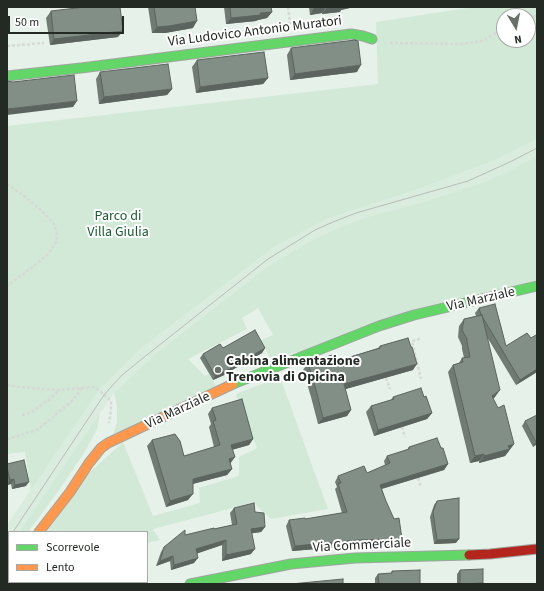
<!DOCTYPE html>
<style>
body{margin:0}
#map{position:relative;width:544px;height:591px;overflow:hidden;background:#e6f1e9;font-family:"Source Sans 3",sans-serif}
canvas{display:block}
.frame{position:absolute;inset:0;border:8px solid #232a24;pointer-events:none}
.legend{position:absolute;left:8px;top:531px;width:140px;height:52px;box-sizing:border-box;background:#fff;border:1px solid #a7aaa7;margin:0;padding:5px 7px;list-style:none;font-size:12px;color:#232a24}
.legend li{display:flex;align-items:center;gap:8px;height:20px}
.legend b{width:20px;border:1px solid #a7aaa7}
.north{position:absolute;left:496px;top:8px;width:40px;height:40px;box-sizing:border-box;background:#fff;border:1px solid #a7aaa7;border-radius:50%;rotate:170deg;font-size:11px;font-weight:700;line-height:16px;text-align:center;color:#232a24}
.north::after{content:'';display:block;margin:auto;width:14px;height:18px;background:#677069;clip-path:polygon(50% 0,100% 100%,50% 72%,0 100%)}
.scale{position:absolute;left:8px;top:16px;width:116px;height:18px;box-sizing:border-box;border:2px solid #232a24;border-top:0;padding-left:5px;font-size:12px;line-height:14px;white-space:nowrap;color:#232a24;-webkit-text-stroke:3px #fff;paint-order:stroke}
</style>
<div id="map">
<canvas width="544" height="591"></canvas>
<div class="frame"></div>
<ul class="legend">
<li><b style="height:5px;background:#63d668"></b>Scorrevole</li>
<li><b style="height:5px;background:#ff974d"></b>Lento</li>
</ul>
<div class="north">N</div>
<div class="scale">50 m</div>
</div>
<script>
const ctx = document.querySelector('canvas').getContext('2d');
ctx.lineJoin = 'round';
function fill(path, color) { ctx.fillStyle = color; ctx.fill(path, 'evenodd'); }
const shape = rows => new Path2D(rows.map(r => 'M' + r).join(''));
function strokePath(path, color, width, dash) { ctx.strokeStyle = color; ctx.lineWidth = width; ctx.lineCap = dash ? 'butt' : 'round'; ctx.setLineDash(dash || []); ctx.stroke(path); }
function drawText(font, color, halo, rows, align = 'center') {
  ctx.font = font + ' "Source Sans 3",sans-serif'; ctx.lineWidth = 4; ctx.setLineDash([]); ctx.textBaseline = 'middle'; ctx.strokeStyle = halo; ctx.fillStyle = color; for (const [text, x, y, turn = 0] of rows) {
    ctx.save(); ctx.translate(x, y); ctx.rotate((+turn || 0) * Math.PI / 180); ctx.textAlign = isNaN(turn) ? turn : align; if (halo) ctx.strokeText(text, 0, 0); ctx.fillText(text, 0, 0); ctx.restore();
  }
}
fill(shape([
 [537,139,537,156,507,172,479,184,452,194,309,242,285,256,263,270,154,355,114,393,19,532,9,532,9,547,7,549,7,525,99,390,138,351,275,246,329,218,410,192,493,161]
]), '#d9ecdd');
fill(shape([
 [474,7,537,7,537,139,493,161,410,192,329,218,275,246,138,351,99,390,31,490,25,452,7,454,7,126,378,84,376,22],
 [504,16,528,16,528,40,504,40],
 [537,156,537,280,271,360,261,340,273,335,258,308,242,318,247,329,188,359,205,376,209,374,216,386,113,436,117,422,117,406,114,393,154,355,263,270,285,256,309,242,339,228,368,217,421,203,479,184,507,172],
 [280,377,313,468,328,509,271,519,253,502,214,513,153,529,160,540,147,543,147,532,47,532,86,476,123,442,153,516,200,503,199,488,239,476,239,457,257,448,236,394],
 [100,413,97,429,84,453,57,493,28,532,19,532]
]), '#d2e9d7');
const street = shape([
 [7,573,9,570]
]);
const fast = shape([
 [7,76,81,68,351,34,363,36,372,39],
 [233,384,379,326,414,315,537,286],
 [190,584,291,564,355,558,469,555]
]);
const slow = shape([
 [39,532,70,492,89,463,101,448,108,443,233,384]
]);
const jam = shape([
 [469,555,490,554,537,549]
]);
strokePath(street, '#9ea6a0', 19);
strokePath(fast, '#9ea6a0', 11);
strokePath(slow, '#9ea6a0', 11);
strokePath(jam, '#9ea6a0', 11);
strokePath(shape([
 [288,7,290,24],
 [528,18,537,16],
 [390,43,462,44,482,41,504,29],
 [7,46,44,43],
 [7,184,24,196,44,213,54,224,57,234,57,240,53,247,47,255,34,266,7,286],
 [420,339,412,341,421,379],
 [386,378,390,389],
 [7,385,19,387,60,390,93,387,99,390,111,401,111,410,109,423],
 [22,415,32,412,51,398,59,390],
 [402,427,405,437],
 [7,439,37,430,65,407,73,400,82,388],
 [418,478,421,487]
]), '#d6d9d6', 2.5, [3, 2]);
strokePath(street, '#fbfdfc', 17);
strokePath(fast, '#63d668', 9);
strokePath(slow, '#ff974d', 9);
strokePath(jam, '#b3261e', 9);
strokePath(shape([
 [13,532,104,395,111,387,121,376,138,362,268,259,315,230,333,222,356,213,468,181,512,161,537,148],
 [7,542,9,539]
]), '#babdbb', 1);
fill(shape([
 [148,7,195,7,193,28,165,33,152,33],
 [224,7,271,7,272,12,267,18,258,20,256,21,226,24],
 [309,7,354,7,341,10,340,12,322,14,322,13,310,15],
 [51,11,118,37,50,45,46,18],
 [291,48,357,72,290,80,287,55],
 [197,60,268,78,263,84,196,93,192,67],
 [100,72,172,89,167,95,99,104,96,79],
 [479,308,506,346,537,336,537,372,516,385,487,337,495,397,493,399,514,444,505,456,479,463,479,461,470,463,448,372,453,365,459,363,462,358,464,358,462,349,462,346,458,337,459,326,464,319,476,316,475,313],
 [380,346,413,370,345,389,351,410,347,416,318,424,311,397,303,370,308,363,337,361,378,348],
 [223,348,265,348,262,353,232,370,231,372,213,380,200,358,203,354],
 [393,397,424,397,432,413,427,419,374,436,366,412,371,406,391,400],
 [212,408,253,439,249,445,232,450,230,464,232,469,227,475,193,484,188,500,166,507,147,446,152,440,184,456,214,447,209,427,211,424,208,414],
 [525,421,537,444,533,447,522,426],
 [409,447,441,448,448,464,444,470,382,489,398,545,354,546,292,551,286,526,289,520,305,519,342,513,335,489,337,487,335,482,338,476,367,473,385,465,384,461,387,456,407,450],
 [7,464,26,486,12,489,11,484,7,485],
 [437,501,456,543,434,544,430,517,434,505],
 [234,508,255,512,265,527,261,532,252,533,251,554,222,561,222,545,197,553,194,563,171,570,170,561,156,566,161,552,164,547,185,535,214,529,232,525,230,513],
 [460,570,483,584,457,584,457,574],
 [392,571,420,584,375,584,375,578,378,574,391,573],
 [83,582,106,582,106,583,105,584,84,584]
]), '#707b73');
fill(shape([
 [326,7,322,13,310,15,314,8],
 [333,7,354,7,341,10,340,12,322,14,327,8],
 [272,12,267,18,258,20,256,21,226,24,231,18],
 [197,21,193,28,165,33,152,33,157,27],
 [123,31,118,37,50,45,54,39],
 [361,65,357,72,290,80,295,74],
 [268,78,263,84,196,93,200,87],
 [172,89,167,95,99,104,104,97],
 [77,101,73,107,7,115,7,109],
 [265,348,262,353,232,370,231,372,213,380,215,376],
 [417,364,413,370,339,391,344,384],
 [537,369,537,372,516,385,520,380],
 [500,390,495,397,487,403,492,396],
 [351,410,347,416,318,424,323,418],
 [432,413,427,419,374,436,378,430],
 [253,439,249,445,227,451,231,445],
 [536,442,537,442,537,444,533,447],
 [514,444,505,456,479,463,484,456,508,446],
 [484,454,479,461,470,463,475,456],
 [235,457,230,464,229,459],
 [448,464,444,470,377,490,380,485],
 [232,469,227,475,188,485,193,479],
 [14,479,11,484,7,485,10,480],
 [29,482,26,486,12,489,15,485],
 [193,494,188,500,166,507,170,501],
 [265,527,261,532,248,534,251,529],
 [402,539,398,545,354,546,292,551,295,546,358,540],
 [459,539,456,543,434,544,437,540],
 [226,540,222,545,193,555,196,549],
 [255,549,251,554,222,561,226,555],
 [173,556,170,561,156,566,160,561],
 [198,558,194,563,171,570,174,565]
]), '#5b645e');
const building = shape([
 [85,7,120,7,123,31,54,39,51,11,85,7],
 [154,7,195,7,197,21,169,26,157,27,154,7],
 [230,7,271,7,272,12,260,13,261,15,231,18,230,7],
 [314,7,325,7,314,8,314,7],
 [355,40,358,41,361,65,295,74,291,48,355,40],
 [264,52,268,78,200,87,197,60,264,52],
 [168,64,172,89,104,97,100,72,168,64],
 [74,75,77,101,7,109,7,81,13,82,74,75],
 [495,304,506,346,527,333,531,338,536,335,537,336,537,369,520,380,483,318,482,315,481,315,479,308,495,304],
 [482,315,500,390,492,396,498,408,504,405,514,444,508,446,510,449,484,456,484,454,475,456,453,365,463,362,462,358,470,357,467,342,467,339,462,330,464,319,482,315],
 [255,330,265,348,233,367,234,367,215,376,203,354,220,344,223,348,255,330],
 [408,338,411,347,412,347,417,364,344,384,351,410,323,418,316,390,308,363,335,354,337,361,380,348,380,346,408,338],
 [421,388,424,397,426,396,432,413,378,430,371,406,394,399,393,397,421,388],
 [242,399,253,439,231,445,235,457,229,459,232,469,193,479,193,494,170,501,152,440,175,434,180,441,184,456,220,445,213,421,216,420,212,408,242,399],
 [537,415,537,442,536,442,525,421,537,415],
 [437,438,441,448,443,448,448,464,380,485,386,501,394,519,399,518,402,539,358,540,295,546,289,520,305,518,305,519,347,512,338,484,341,483,338,476,364,466,367,473,390,463,387,456,409,449,409,447,437,438],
 [24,460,29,482,15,485,14,479,10,480,7,468,7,464,24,460],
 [459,498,459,539,437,540,433,512,437,501,459,498],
 [254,503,255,512,264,513,265,527,251,529,255,549,226,555,226,540,196,549,198,558,174,565,173,556,160,561,164,547,185,530,185,535,214,528,214,529,237,524,234,508,254,503],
 [483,569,483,583,460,584,460,570,483,569],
 [420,570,420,584,379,584,378,574,392,573,392,571,420,570],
 [343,579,343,584,291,584,343,579],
 [87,582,106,582,106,583,104,584,88,584,87,582]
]);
fill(building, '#828f86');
strokePath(building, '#5b645e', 1);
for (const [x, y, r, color] of [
 [218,370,4,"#677069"]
]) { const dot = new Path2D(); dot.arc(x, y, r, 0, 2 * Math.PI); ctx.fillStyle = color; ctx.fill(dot); strokePath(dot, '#fff', 1.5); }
drawText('14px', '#232a24', '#fff', [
 ["Via Ludovico Antonio Muratori",255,32,-7],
 ["Via Marziale",481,300,-13],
 ["Via Marziale",178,411,-25],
 ["Via Commerciale",362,546,-3]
]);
drawText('14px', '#1c5c33', '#fff', [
 ["Parco di",118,217],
 ["Villa Giulia",118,233]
]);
drawText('bold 14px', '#232a24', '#fff', [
 ["Cabina alimentazione",226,362],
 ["Trenovia di Opicina",226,378]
], 'left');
</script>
